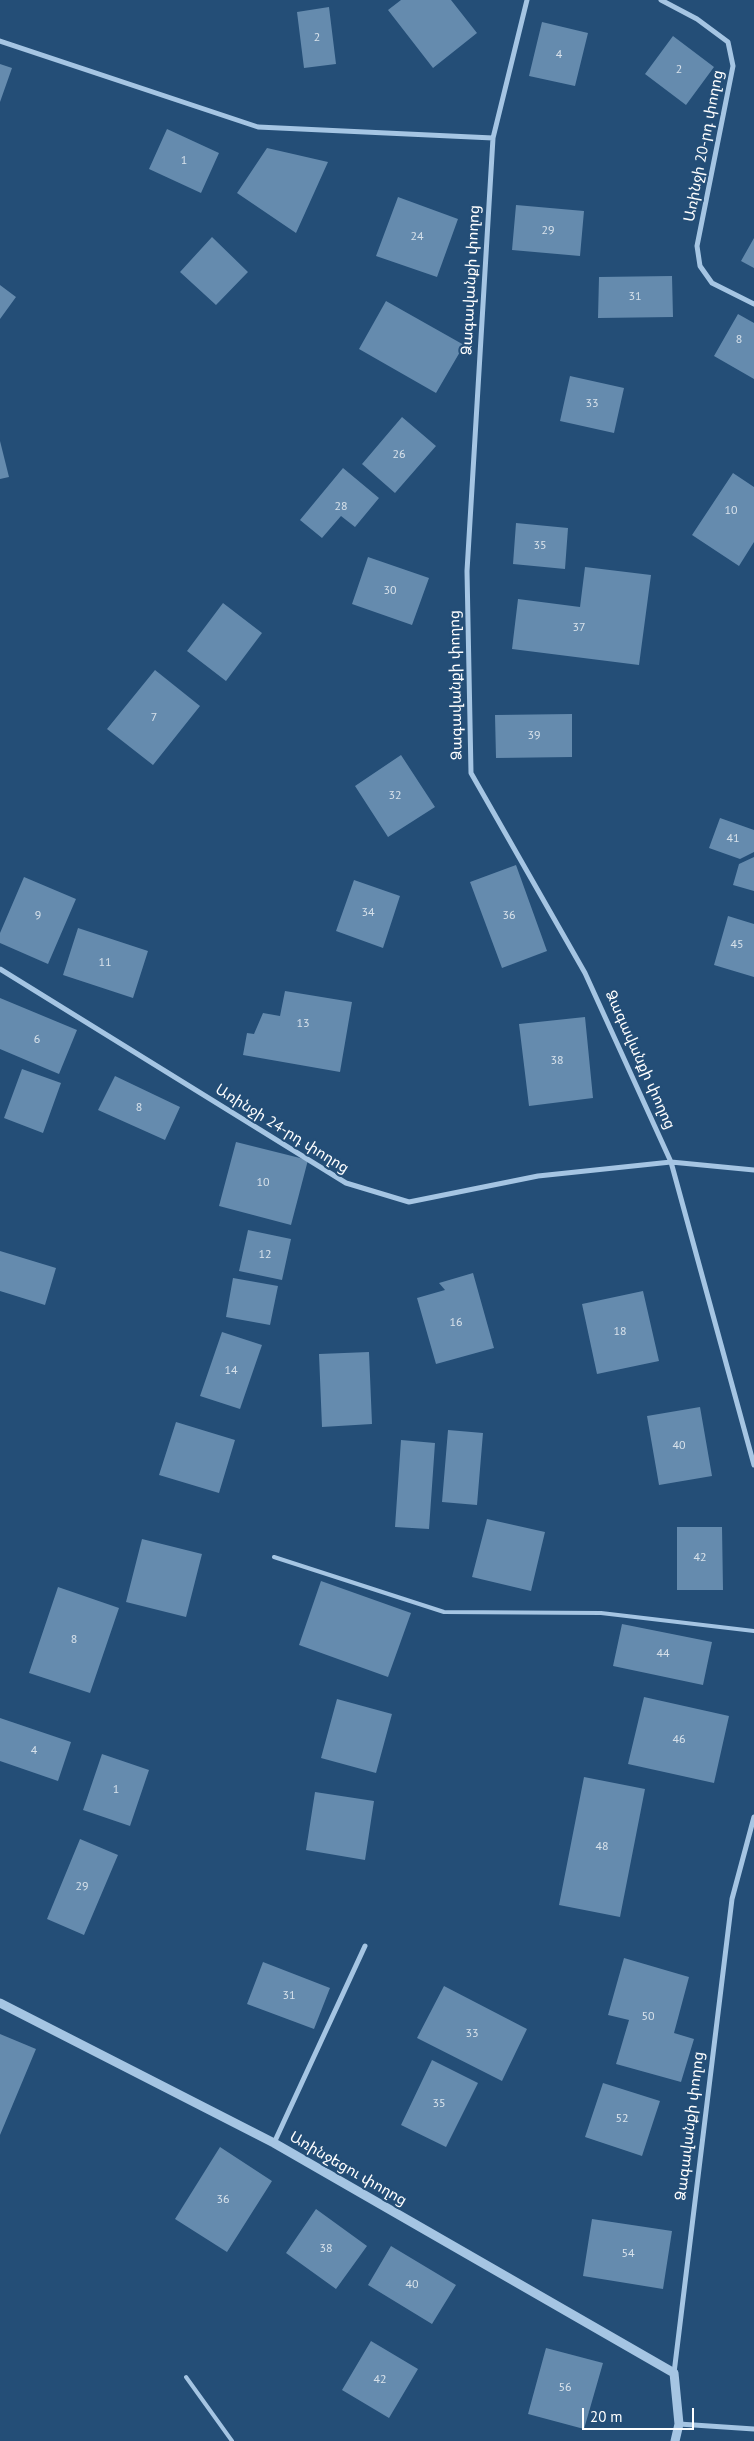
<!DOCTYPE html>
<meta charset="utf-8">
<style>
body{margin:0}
#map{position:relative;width:754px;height:2441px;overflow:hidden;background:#244e77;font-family:"PT Sans",sans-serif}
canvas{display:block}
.scale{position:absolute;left:582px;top:2408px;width:112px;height:22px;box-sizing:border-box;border:2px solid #fff;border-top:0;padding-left:6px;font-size:15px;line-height:18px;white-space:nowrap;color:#fff;-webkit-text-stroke:4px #244e77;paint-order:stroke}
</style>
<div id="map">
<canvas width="754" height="2441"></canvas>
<div class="scale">20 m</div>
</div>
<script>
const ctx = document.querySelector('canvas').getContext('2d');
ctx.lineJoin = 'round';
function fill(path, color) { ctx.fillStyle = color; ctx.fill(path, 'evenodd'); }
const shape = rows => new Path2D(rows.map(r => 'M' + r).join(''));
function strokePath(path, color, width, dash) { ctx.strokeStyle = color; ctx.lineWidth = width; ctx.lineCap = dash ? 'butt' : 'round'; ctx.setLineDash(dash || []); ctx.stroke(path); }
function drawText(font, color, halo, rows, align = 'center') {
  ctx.font = font + ' "PT Sans","Noto Sans Armenian",sans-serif'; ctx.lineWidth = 4.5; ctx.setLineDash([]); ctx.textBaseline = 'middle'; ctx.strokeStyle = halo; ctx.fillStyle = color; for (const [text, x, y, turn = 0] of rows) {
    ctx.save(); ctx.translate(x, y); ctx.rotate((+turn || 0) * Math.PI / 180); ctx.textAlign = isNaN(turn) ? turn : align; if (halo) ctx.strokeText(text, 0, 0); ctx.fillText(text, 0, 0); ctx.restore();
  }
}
fill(shape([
 [401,0,451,0,477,33,433,68,388,10],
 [329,7,336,64,304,68,297,12],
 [542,22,588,33,575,86,529,76],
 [673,36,714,67,686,105,645,74],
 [0,64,12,68,0,102],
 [167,129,219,153,201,193,149,169],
 [267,148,328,162,296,233,237,193],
 [398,197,458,219,437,277,376,256],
 [516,205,584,211,580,256,512,250],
 [212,237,248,272,216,305,180,272],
 [754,238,754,268,741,261],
 [672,276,673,317,598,318,599,277],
 [0,285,16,297,0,319],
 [386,301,464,345,436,393,359,349],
 [738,314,754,323,754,379,714,356],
 [570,376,624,388,614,433,560,421],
 [402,417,436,446,395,493,362,464],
 [0,441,9,477,0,479],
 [343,468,379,498,355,527,341,516,322,538,300,520],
 [733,473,754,487,754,542,739,566,692,535],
 [516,523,568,528,565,569,513,564],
 [368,557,429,578,412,625,352,604],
 [585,567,651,575,639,665,512,649,518,599,580,607],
 [223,603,262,633,226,681,187,651],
 [155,670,200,706,153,765,107,729],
 [572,714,572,757,496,758,495,715],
 [401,755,435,807,388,837,355,786],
 [720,818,754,830,754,852,740,859,709,848],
 [754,857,754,891,733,885,739,864],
 [516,865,547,951,502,968,470,882],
 [24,877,76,899,48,964,0,943,0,933],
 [354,880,400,896,383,948,336,931],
 [728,916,754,924,754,977,714,965],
 [78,928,148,951,133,998,63,975],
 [285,991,352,1002,340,1072,243,1055,247,1033,254,1034,263,1013,280,1016],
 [0,998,77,1030,59,1074,0,1049],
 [585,1017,593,1098,529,1106,519,1024],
 [22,1069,61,1083,43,1133,4,1118],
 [115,1076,180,1107,165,1140,98,1110],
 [236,1142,308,1160,291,1225,219,1206],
 [248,1230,291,1239,282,1280,239,1271],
 [0,1251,56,1268,45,1305,0,1291],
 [473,1273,494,1348,436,1364,417,1298,445,1290,439,1283],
 [233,1278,278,1286,270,1325,226,1317],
 [643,1291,659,1361,597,1374,582,1304],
 [222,1332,262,1345,240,1409,200,1396],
 [369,1352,372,1424,322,1427,319,1354],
 [700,1407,712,1476,659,1485,647,1416],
 [176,1422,235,1440,219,1493,159,1475],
 [448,1430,483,1433,477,1505,442,1502],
 [401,1440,435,1443,429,1529,395,1527],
 [487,1519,545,1532,531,1591,472,1577],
 [677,1527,722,1527,723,1590,677,1590],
 [142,1539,202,1554,186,1617,126,1602],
 [321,1581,411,1613,388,1677,299,1645],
 [58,1587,119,1608,90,1693,29,1673],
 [622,1624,712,1642,703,1685,613,1666],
 [644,1697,729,1716,714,1783,628,1764],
 [337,1699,392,1714,376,1773,321,1758],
 [0,1718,71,1742,58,1781,0,1761],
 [102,1754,149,1770,130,1826,83,1810],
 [584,1777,645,1789,620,1917,559,1905],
 [315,1792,374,1801,365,1860,306,1850],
 [80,1839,118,1855,84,1935,47,1919],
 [624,1958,689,1977,674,2033,694,2039,681,2082,616,2064,629,2020,608,2015],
 [263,1962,330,1988,314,2029,247,2004],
 [444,1986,527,2029,502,2081,417,2038],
 [0,2034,36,2049,0,2135],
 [432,2060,478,2083,446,2147,401,2125],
 [603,2083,660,2101,642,2156,585,2137],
 [220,2147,272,2181,227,2252,175,2219],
 [316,2209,367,2246,336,2289,286,2253],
 [592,2219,672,2231,663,2289,583,2276],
 [391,2246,456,2285,432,2324,368,2285],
 [371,2341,418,2369,389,2418,342,2390],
 [546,2348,603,2363,584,2429,528,2414]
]), '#658bae');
strokePath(shape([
 [274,1557,444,1612,601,1613,754,1631],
 [186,2377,232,2441]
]), '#a5c5e3', 4);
strokePath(shape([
 [527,0,493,138,467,571,471,773,585,973,671,1162,754,1465],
 [661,0,697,19,728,42,733,66,697,246,700,266,712,283,754,304],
 [0,41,258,127,493,138],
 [0,969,346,1183,409,1202,538,1176,671,1162,754,1170],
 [274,2143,365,1946],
 [674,2373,732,1899,754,1817],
 [679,2424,754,2429]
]), '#a5c5e3', 5);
strokePath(shape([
 [0,2003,274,2143,674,2373,679,2424,675,2441]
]), '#a5c5e3', 9);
drawText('12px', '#d8e2eb', null, [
 ["2",317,38],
 ["4",559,55],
 ["2",679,70],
 ["1",184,161],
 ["29",548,231],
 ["24",417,237],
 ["31",635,297],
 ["8",739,340],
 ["33",592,404],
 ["26",399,455],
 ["28",341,507],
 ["10",731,511],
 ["35",540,546],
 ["30",390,591],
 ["37",579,628],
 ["7",154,718],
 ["39",534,736],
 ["32",395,796],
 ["41",733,839],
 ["34",368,913],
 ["9",38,916],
 ["36",509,916],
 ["45",737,945],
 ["11",105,963],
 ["13",303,1024],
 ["6",37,1040],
 ["38",557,1061],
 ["8",139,1108],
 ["10",263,1183],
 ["12",265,1255],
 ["16",456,1323],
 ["18",620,1332],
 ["14",231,1371],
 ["40",679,1446],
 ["42",700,1558],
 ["8",74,1640],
 ["44",663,1654],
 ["46",679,1740],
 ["4",34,1751],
 ["1",116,1790],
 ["48",602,1847],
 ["29",82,1887],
 ["31",289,1996],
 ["50",648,2017],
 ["33",472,2034],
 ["35",439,2104],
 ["52",622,2119],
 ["36",223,2200],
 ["38",326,2249],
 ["54",628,2254],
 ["40",412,2285],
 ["42",380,2380],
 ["56",565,2388]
]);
drawText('15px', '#fff', '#244e77', [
 ["Առինջի 20-րդ փողոց",704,146,-79],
 ["Ձագավանքի փողոց",471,280,-87],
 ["Ձագավանքի փողոց",456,685,-91],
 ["Ձագավանքի փողոց",640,1060,66],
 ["Առինջի 24-րդ փողոց",282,1129,32],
 ["Ձագավանքի փողոց",690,2126,-83],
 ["Առինջեցու փողոց",348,2169,30]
]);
</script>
